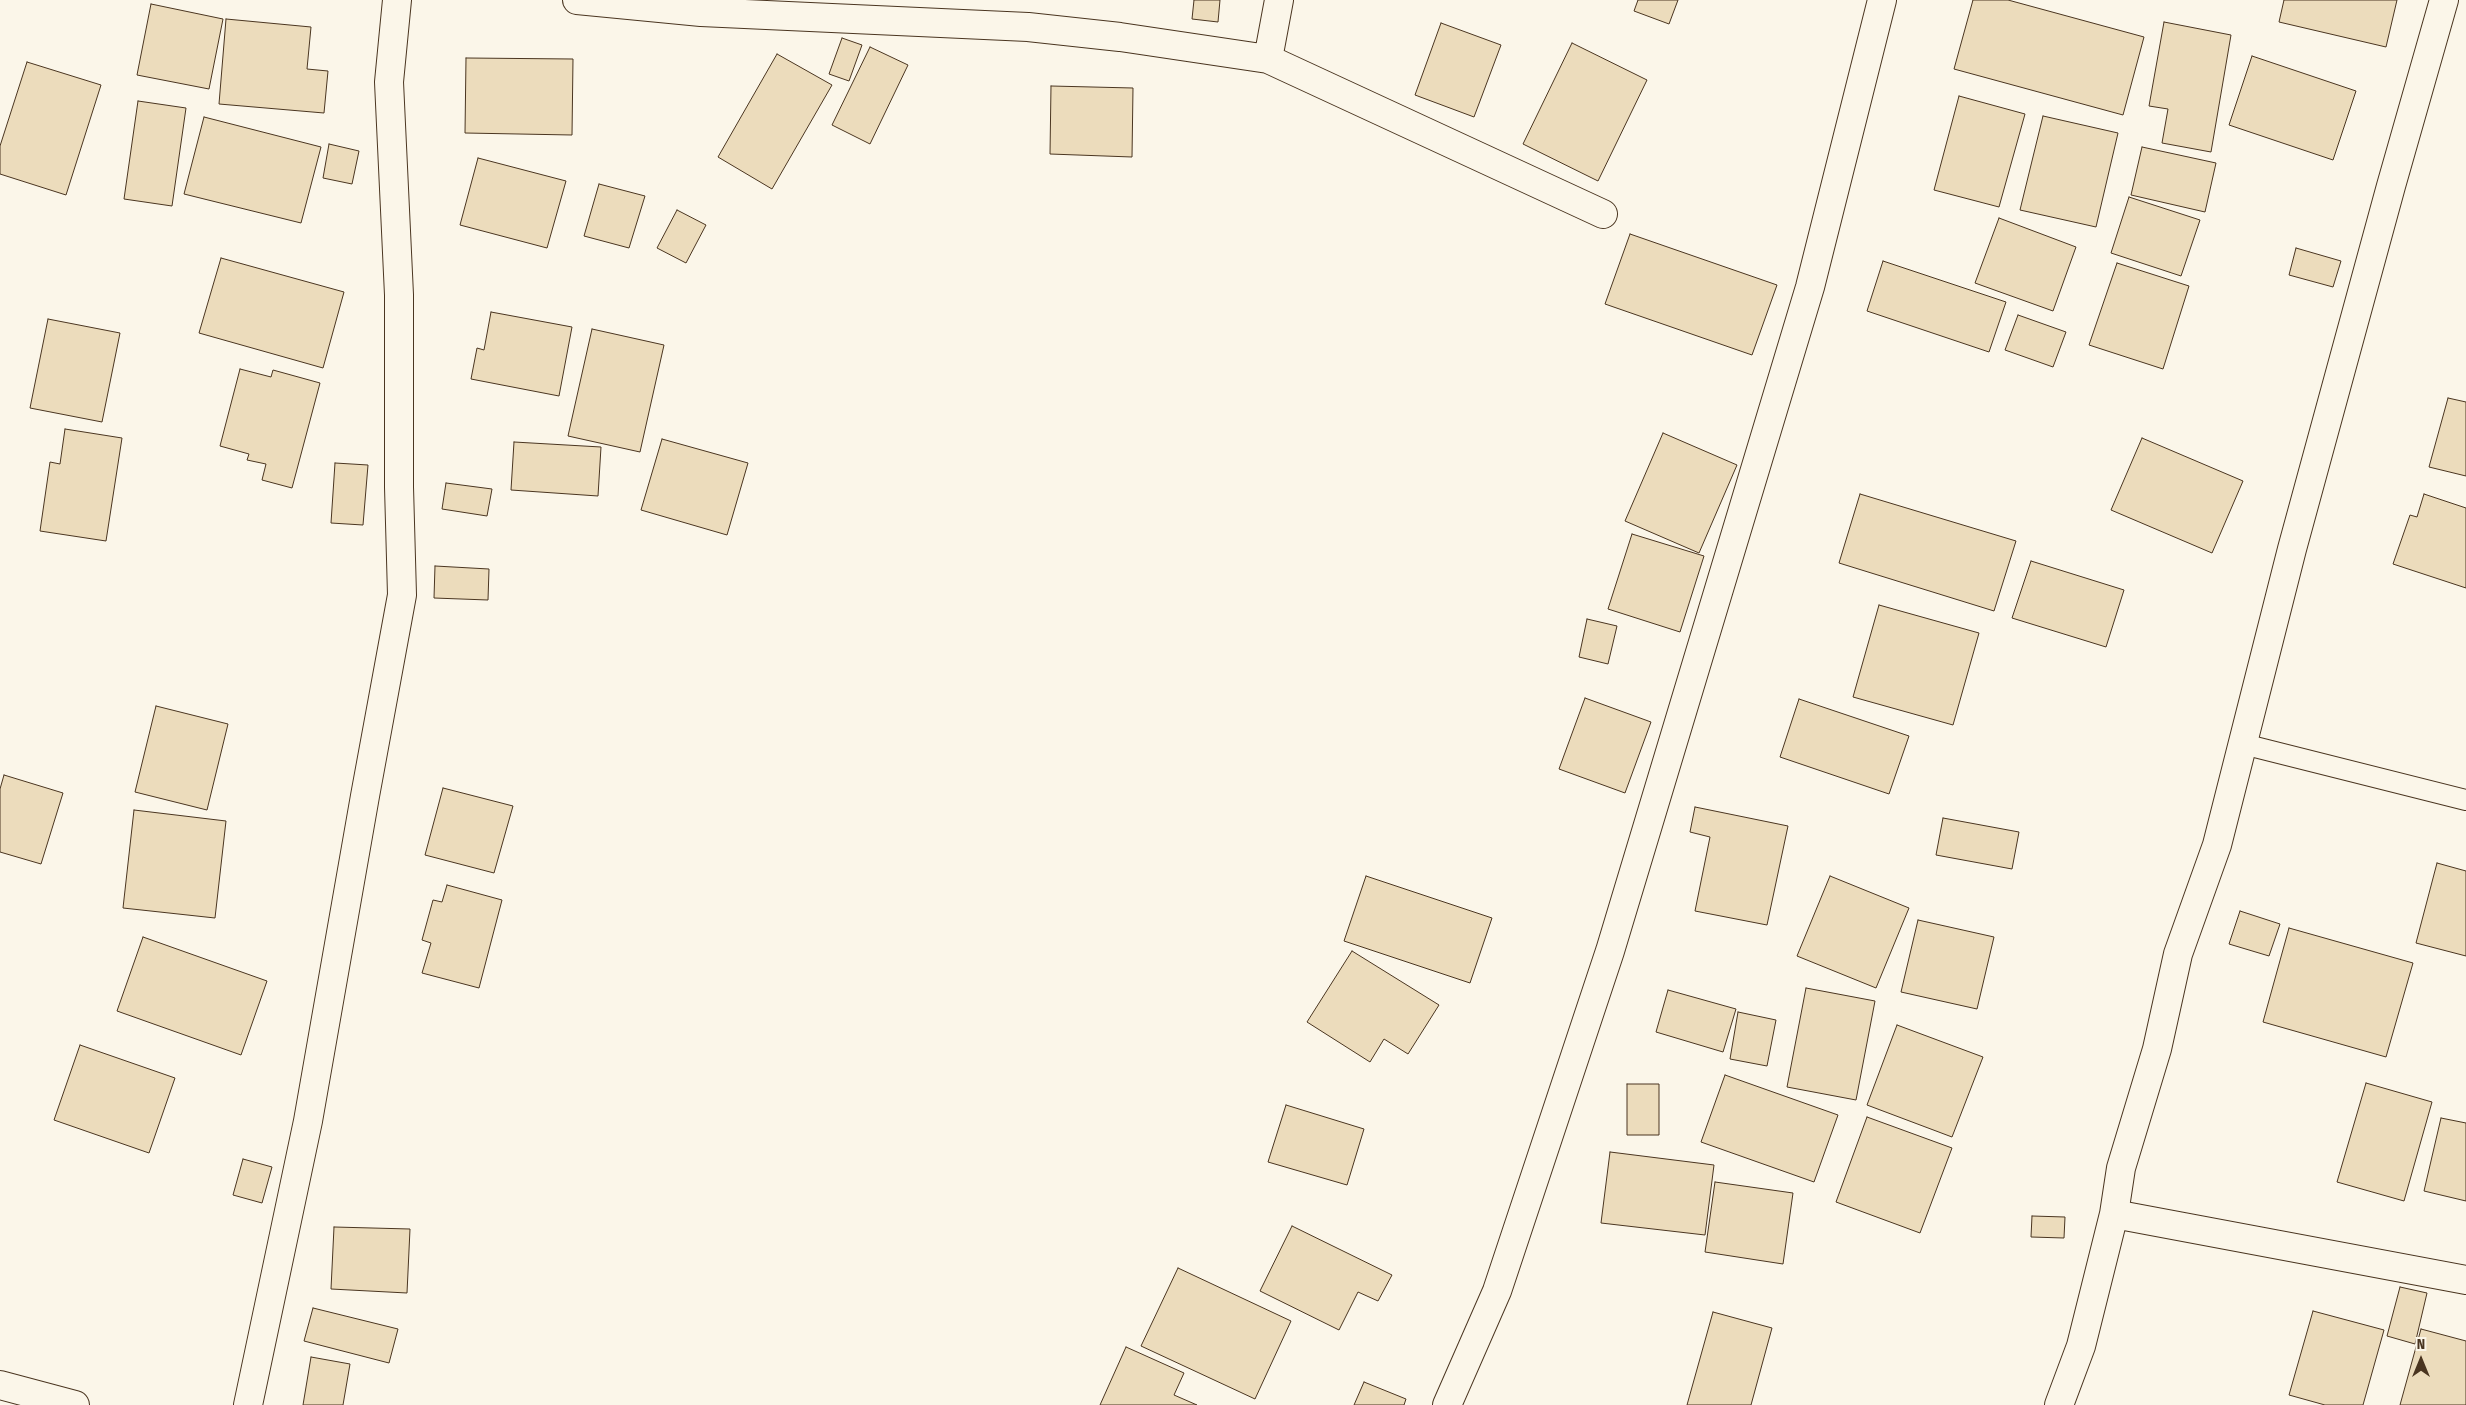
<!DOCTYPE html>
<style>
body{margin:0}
#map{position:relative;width:2466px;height:1405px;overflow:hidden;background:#fbf6e9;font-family:"Fira Sans Condensed",sans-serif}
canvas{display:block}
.north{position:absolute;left:2396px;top:1335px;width:50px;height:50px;-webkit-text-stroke:4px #fbf6e9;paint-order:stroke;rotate:0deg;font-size:14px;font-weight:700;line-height:20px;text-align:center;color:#4a3520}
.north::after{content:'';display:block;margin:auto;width:18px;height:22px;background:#4a3520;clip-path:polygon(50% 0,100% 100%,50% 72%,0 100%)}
</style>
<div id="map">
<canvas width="2466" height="1405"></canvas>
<div class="north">N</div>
</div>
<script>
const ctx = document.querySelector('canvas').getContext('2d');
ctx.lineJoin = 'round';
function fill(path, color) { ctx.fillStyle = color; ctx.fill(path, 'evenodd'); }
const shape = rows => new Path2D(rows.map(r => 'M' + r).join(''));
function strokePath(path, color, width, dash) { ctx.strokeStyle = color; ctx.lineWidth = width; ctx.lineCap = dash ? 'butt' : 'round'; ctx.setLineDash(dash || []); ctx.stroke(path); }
const building = shape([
 [1194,0,1220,0,1218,22,1192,19,1194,0],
 [1638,0,1678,0,1669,24,1634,11,1638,0],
 [1973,0,2008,0,2144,37,2123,115,1954,69,1973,0],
 [2284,0,2397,0,2386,47,2279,22,2284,0],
 [151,4,223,19,209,89,137,75,151,4],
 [226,19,311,27,307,69,328,71,324,113,219,104,226,19],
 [2164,22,2231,35,2211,152,2162,143,2168,109,2149,106,2164,22],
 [1441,23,1501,45,1474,117,1415,95,1441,23],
 [842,38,862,45,849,81,829,74,842,38],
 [1572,43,1647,80,1598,181,1523,144,1572,43],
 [870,47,908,65,870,144,832,125,870,47],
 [777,54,832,85,772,189,718,157,777,54],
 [2252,56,2356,91,2333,160,2229,125,2252,56],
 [466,58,573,59,572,135,465,133,466,58],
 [27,62,101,85,66,195,0,174,0,146,27,62],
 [1051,86,1133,88,1132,157,1050,154,1051,86],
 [1959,96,2025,114,1999,207,1934,190,1959,96],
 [138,101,186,108,172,206,124,199,138,101],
 [2043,116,2118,133,2096,227,2020,210,2043,116],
 [204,117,321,147,301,223,184,194,204,117],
 [329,144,359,151,352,184,323,178,329,144],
 [2142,147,2216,163,2205,212,2131,195,2142,147],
 [478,158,566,181,547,248,460,225,478,158],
 [599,184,645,196,629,248,584,236,599,184],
 [2129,197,2200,220,2181,276,2111,253,2129,197],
 [677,210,706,225,686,263,657,248,677,210],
 [1999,218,2076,247,2053,311,1975,283,1999,218],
 [1630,234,1777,285,1752,355,1605,304,1630,234],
 [2296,248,2341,261,2333,287,2289,275,2296,248],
 [221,258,344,292,323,368,199,333,221,258],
 [1883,261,2006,302,1989,352,1867,311,1883,261],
 [2117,263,2189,286,2163,369,2089,345,2117,263],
 [491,312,572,327,559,396,471,379,477,348,484,350,491,312],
 [2018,315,2066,332,2053,367,2005,350,2018,315],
 [48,319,120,333,102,422,30,408,48,319],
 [592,329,664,345,640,452,568,436,592,329],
 [240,369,271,377,273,370,320,383,292,488,262,480,266,464,247,460,249,454,220,446,240,369],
 [2448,398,2466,402,2466,476,2429,467,2448,398],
 [65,429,122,438,106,541,40,531,50,462,60,464,65,429],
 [1663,433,1737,465,1699,553,1625,521,1663,433],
 [2142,438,2243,481,2212,553,2111,510,2142,438],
 [662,439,748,463,727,535,641,510,662,439],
 [514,442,601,447,598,496,511,490,514,442],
 [335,463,368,465,363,525,331,523,335,463],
 [446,483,492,489,487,516,442,509,446,483],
 [1860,494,2016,541,1994,611,1839,563,1860,494],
 [2424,494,2466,508,2466,588,2393,564,2410,515,2417,517,2424,494],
 [1632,534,1704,556,1680,632,1608,609,1632,534],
 [2031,561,2124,590,2106,647,2012,618,2031,561],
 [435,566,489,569,488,600,434,598,435,566],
 [1879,605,1979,633,1953,725,1853,697,1879,605],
 [1587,619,1617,626,1608,664,1579,657,1587,619],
 [1585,698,1651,722,1625,793,1559,769,1585,698],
 [1799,699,1909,736,1889,794,1780,757,1799,699],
 [156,706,228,724,207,810,135,792,156,706],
 [4,775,63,793,41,864,0,852,0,789,4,775],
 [443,788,513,806,494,873,425,855,443,788],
 [1695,807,1788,826,1767,925,1695,911,1710,837,1690,832,1695,807],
 [134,810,226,821,215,918,123,908,134,810],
 [1943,818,2019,832,2012,869,1936,855,1943,818],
 [2437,863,2466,871,2466,956,2416,943,2437,863],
 [1366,876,1492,918,1470,983,1344,941,1366,876],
 [1830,876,1909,908,1876,988,1797,956,1830,876],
 [447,885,502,900,479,988,422,973,431,943,422,940,433,900,442,902,447,885],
 [2240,911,2280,924,2269,956,2229,944,2240,911],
 [1918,920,1994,937,1977,1009,1901,992,1918,920],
 [2289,928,2413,963,2386,1057,2263,1022,2289,928],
 [143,937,267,981,241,1055,117,1011,143,937],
 [1352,951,1439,1005,1408,1054,1384,1039,1370,1062,1307,1022,1352,951],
 [1806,988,1875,1001,1856,1100,1787,1087,1806,988],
 [1668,990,1736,1009,1723,1052,1656,1032,1668,990],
 [1738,1012,1776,1020,1767,1066,1730,1059,1738,1012],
 [1897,1025,1983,1057,1952,1137,1867,1105,1897,1025],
 [80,1045,175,1078,149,1153,54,1120,80,1045],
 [1725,1075,1838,1115,1814,1182,1701,1142,1725,1075],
 [2366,1083,2432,1102,2404,1201,2337,1182,2366,1083],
 [1627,1084,1659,1084,1659,1135,1627,1135,1627,1084],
 [1286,1105,1364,1129,1347,1185,1268,1162,1286,1105],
 [1867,1117,1952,1148,1920,1233,1836,1202,1867,1117],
 [2441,1118,2466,1123,2466,1201,2424,1191,2441,1118],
 [1610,1152,1714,1165,1705,1235,1601,1223,1610,1152],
 [243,1159,272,1167,262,1203,233,1195,243,1159],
 [1715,1182,1793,1193,1783,1264,1705,1252,1715,1182],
 [2032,1216,2065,1217,2064,1238,2031,1237,2032,1216],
 [1292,1226,1392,1275,1378,1301,1358,1292,1339,1330,1260,1291,1292,1226],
 [334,1227,410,1229,407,1293,331,1289,334,1227],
 [1178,1268,1291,1321,1255,1399,1141,1346,1178,1268],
 [2400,1287,2427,1293,2415,1344,2387,1336,2400,1287],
 [313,1308,398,1329,389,1363,304,1341,313,1308],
 [2313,1311,2384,1330,2363,1405,2325,1405,2289,1395,2313,1311],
 [1713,1312,1772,1328,1751,1405,1687,1405,1713,1312],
 [2421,1329,2466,1341,2466,1405,2400,1405,2421,1329],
 [1126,1347,1184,1373,1174,1395,1197,1405,1100,1405,1126,1347],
 [311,1357,350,1364,343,1405,303,1405,311,1357],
 [1364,1382,1406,1399,1404,1405,1354,1405,1364,1382]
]);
fill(building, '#ecdcbc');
strokePath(building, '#4a3520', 1);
const service = shape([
 [2243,744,2466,800]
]);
const minor = shape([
 [577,0,701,12,1028,27,1120,37,1268,59,1279,0],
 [1268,59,1603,214],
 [2114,1214,2466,1280],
 [0,1385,75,1405],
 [248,1405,308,1121,365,796,402,595,399,487,399,295,389,82,397,0],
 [1447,1405,1497,1291,1610,951,1810,287,1882,0],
 [2059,1405,2081,1346,2114,1214,2121,1168,2157,1049,2178,954,2217,845,2292,549,2391,186,2444,0]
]);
strokePath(service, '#4a3520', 22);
strokePath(minor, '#4a3520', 30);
strokePath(service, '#fbf6e9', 20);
strokePath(minor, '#fbf6e9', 28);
</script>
